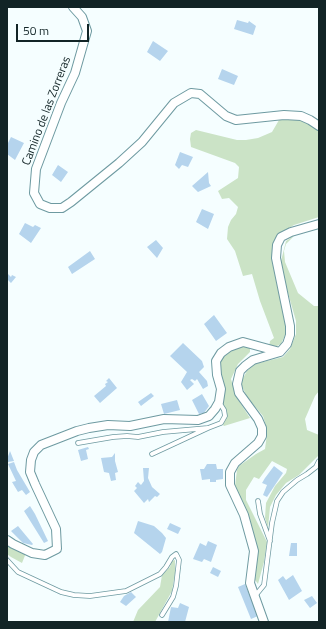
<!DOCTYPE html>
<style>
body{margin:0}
#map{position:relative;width:326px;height:629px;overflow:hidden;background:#f5feff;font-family:"Titillium Web",sans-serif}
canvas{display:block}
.frame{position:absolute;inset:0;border:8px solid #122426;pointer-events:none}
.scale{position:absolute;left:16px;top:24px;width:73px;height:18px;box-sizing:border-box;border:2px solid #122426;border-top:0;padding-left:5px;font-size:12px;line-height:14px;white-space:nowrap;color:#122426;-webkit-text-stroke:3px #f5feff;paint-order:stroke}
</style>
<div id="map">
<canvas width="326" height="629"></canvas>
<div class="frame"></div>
<div class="scale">50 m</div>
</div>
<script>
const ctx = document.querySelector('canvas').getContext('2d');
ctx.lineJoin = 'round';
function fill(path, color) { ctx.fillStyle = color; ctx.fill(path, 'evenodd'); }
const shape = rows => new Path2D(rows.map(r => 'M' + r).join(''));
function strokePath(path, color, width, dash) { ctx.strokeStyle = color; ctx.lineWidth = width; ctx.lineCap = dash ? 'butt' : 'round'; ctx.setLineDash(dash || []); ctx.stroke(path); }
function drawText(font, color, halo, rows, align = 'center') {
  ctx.font = font + ' "Titillium Web",sans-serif'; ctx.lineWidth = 4; ctx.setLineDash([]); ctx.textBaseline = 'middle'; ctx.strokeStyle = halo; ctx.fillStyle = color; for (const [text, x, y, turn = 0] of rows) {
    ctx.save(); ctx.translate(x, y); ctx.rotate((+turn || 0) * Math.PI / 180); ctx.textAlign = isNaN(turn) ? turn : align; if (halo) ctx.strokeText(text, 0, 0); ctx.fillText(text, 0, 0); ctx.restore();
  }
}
fill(shape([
 [287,119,303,120,319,130,319,217,294,225,278,235,272,246,272,261,277,285,286,324,285,335,281,344,275,347,269,347,270,341,274,338,260,301,252,274,243,276,235,251,227,239,228,227,231,220,236,214,238,207,229,198,222,199,218,191,238,178,239,167,235,163,191,147,190,139,191,133,196,130,237,140,246,140,258,138,272,132,279,120],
 [295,235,286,244,284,251,285,262,298,293,314,306,319,306,319,391,315,396,305,419,307,430,319,435,319,455,299,475,286,483,276,495,270,507,268,528,265,518,266,503,275,486,286,473,287,469,272,461,259,479,254,477,246,490,246,500,267,542,264,562,258,584,255,580,256,551,250,522,235,486,237,470,239,466,256,454,265,449,267,434,266,426,263,416,247,397,242,386,242,380,247,371,255,364,283,357,290,349,296,334,296,321,284,279,281,261,286,241],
 [247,346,250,348,250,352,238,364,231,379,237,398,250,418,224,426,223,425,227,416,223,403,224,390,219,364,222,357,229,351,240,347],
 [7,542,26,553,22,563,11,557,7,554],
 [175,560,175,573,172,591,155,622,133,622,138,610,160,587,162,575,170,567,172,561]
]), '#cbe3c6');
fill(shape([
 [237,20,248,23,249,21,256,26,253,35,234,29],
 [153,41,168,51,160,61,147,52],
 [222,69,238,76,234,85,218,79],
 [11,137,24,143,15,160,7,154,7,145],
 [180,152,193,157,188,167,182,165,179,169,175,165],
 [58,165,68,172,61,182,52,175],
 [208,172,209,183,211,186,198,192,192,186],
 [202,209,214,214,208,229,196,222],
 [25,223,33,227,35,225,41,228,31,243,19,234],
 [156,240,163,248,157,258,147,247],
 [90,251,95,259,72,274,68,267],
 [7,273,11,277,12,275,16,277,11,283,8,280,7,282],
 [214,315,227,333,216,341,204,324],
 [183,343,202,361,204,367,199,372,207,381,208,386,203,389,197,379,195,381,192,379,190,380,194,384,187,390,181,382,187,372,170,356],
 [109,378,117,388,100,403,94,396,106,386,105,384,108,382,106,381],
 [151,393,154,396,141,406,138,402],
 [202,394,209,406,204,413,199,414,192,400],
 [177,400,180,410,164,414,161,404],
 [88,447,89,449,86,450,88,459,81,461,78,450],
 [10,451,14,461,8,462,7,459],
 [115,453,115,461,118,472,115,473,116,480,111,481,109,473,104,472,101,458,112,457],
 [14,462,17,470,30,492,26,495,22,490,18,492,12,482,16,481,8,464],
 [207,464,216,464,217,469,223,469,223,479,216,480,216,482,210,482,210,479,202,480,200,469,204,469],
 [274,466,283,473,267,497,263,495,267,485,262,483,265,478],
 [143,468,149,468,148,478,152,487,160,494,157,497,155,496,149,502,148,499,144,503,134,491,137,488,135,486,138,482,141,485,144,481],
 [30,506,35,514,48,541,44,543,24,511],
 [138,521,154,526,162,533,166,538,162,552,160,554,134,533],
 [170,523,181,528,178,534,167,529],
 [18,526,33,544,32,545,23,543,11,531],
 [208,541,217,545,211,562,204,559,202,562,193,559,200,543,206,546],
 [291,543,297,543,297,556,289,556],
 [213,567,221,571,218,577,210,573],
 [293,575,302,591,289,600,278,580,283,576,286,580],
 [245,584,258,616,251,619,238,587],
 [131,592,136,597,126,606,120,602,124,596],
 [312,596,317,603,310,608,304,600],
 [180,603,189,607,185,622,168,622,171,607,178,608]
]), '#b5d4ed');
const service = shape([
 [78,443,113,437,127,436,138,437,163,432,208,428],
 [152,454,208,428,221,423,225,416,224,410,219,402],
 [258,501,260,514,270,541],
 [7,560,18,572,61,592,74,595,90,596,126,591,160,574,166,567,172,557,176,554,179,560,176,586,173,597,162,615],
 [255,596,264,585,272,523,277,501,283,492,297,480,307,474,316,467,319,461]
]);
const minor = shape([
 [73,7,82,17,87,31,75,73,61,103,36,169,34,193,40,204,50,208,62,208,71,202,119,163,142,142,174,103,191,93,200,94,226,116,236,120,284,115,301,116,310,120,319,126],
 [7,540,13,544,32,553,45,555,57,549,56,529,35,484,30,472,31,460,34,452,41,445,77,431,89,428,108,425,130,426,164,419,198,420,209,416,215,409,219,402,221,389,217,375,216,361,221,353,229,347,243,342,280,352],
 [264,622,250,583,254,551,244,515,230,485,230,472,235,463,258,443,262,436,262,428,258,419,239,393,237,384,240,371,245,366,253,360,280,352,287,344,290,335,290,326,276,258,277,245,281,237,291,232,319,224]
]);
strokePath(service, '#6e9aa1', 5.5);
strokePath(minor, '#6e9aa1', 10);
strokePath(service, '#fff', 4);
strokePath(minor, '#fff', 8);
drawText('12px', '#122426', '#f5feff', [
 ["Camino de las Zorreras",47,111,-69]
]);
</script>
